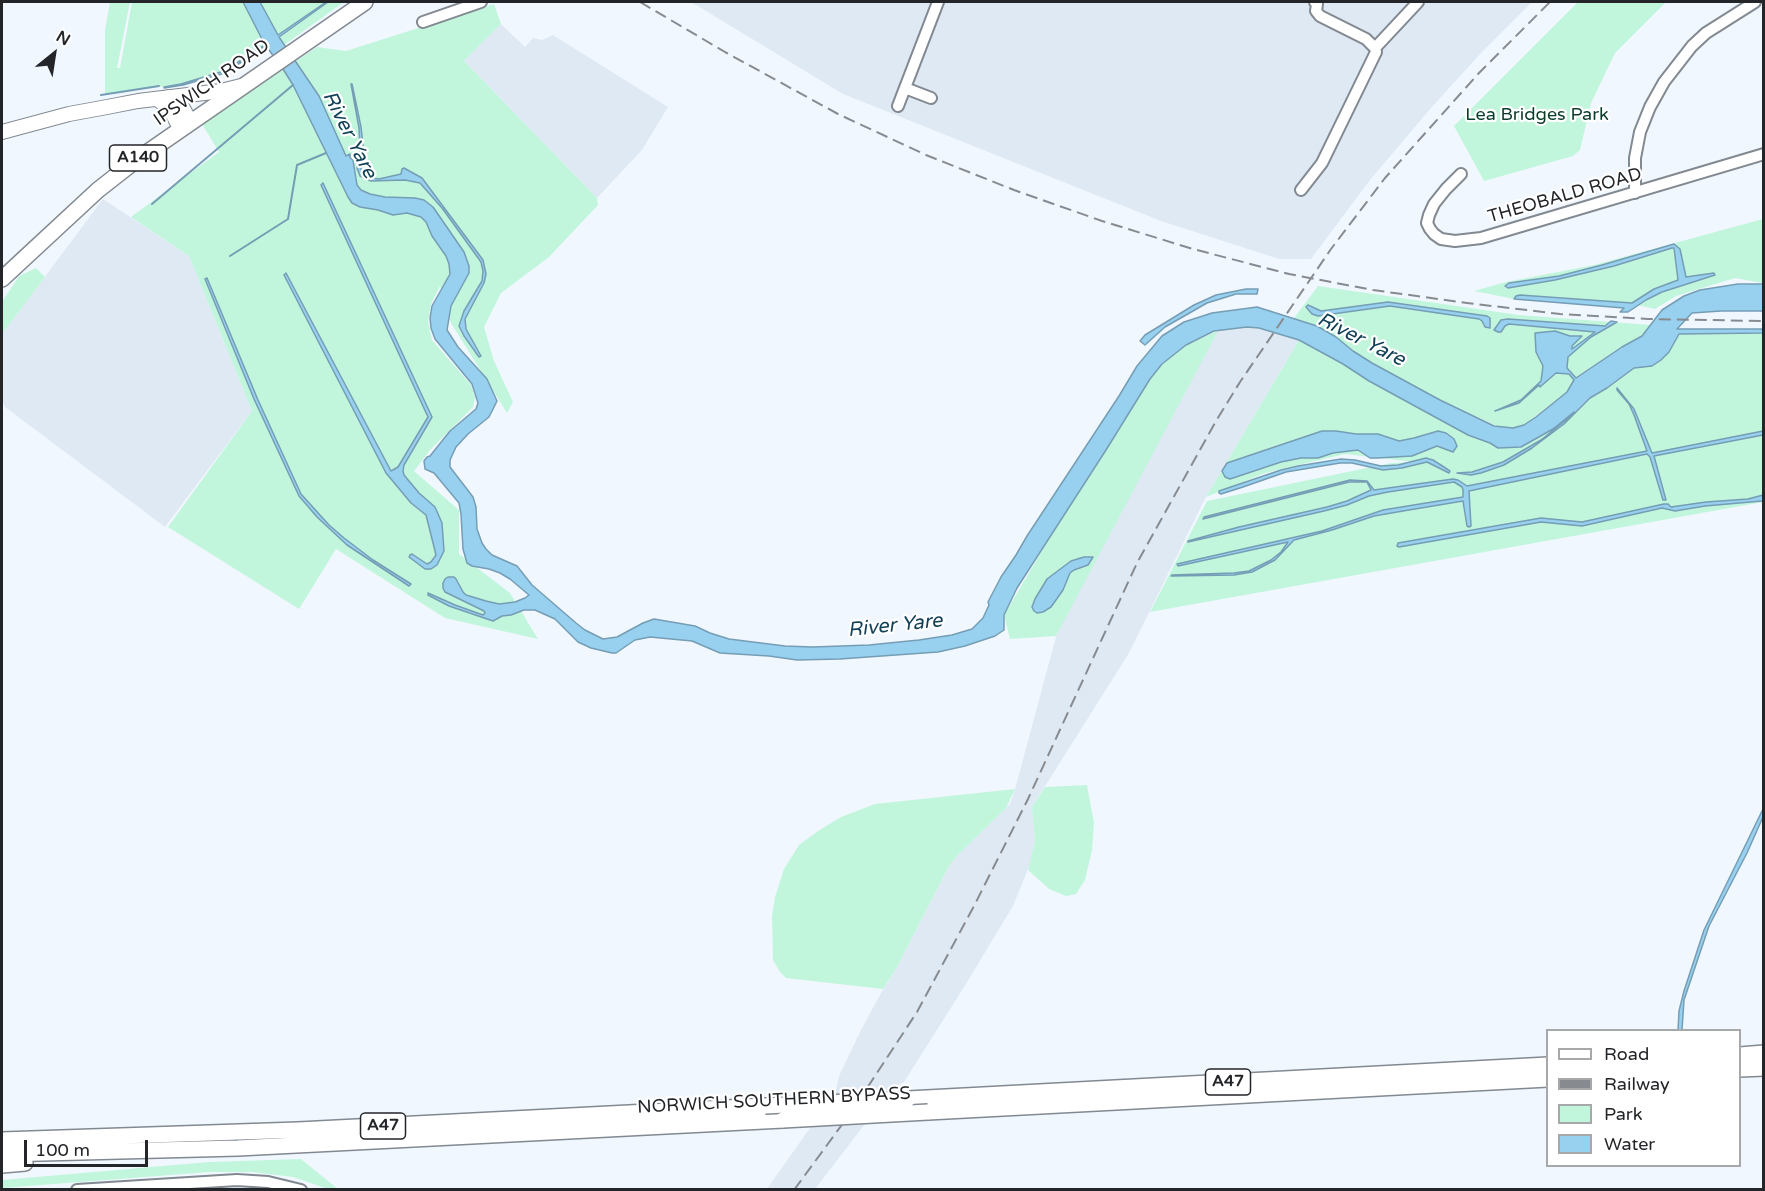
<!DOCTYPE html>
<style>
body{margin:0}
#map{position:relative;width:1765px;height:1191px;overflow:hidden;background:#f1f7fe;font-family:"Varela Round",sans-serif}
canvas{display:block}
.frame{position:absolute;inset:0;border:3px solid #232528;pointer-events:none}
.legend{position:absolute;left:1546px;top:1029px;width:195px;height:138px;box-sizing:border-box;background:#fff;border:2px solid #a7a8a9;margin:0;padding:8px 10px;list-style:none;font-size:18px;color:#232528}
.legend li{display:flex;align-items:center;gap:12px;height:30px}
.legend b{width:30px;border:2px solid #a7a8a9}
.north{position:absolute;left:24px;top:24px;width:60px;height:60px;-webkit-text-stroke:4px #fff;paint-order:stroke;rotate:30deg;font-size:16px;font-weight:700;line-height:24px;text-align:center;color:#232528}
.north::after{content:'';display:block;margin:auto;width:21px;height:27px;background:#232528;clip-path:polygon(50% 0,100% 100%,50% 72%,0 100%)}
.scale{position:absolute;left:24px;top:1140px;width:124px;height:27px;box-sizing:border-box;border:3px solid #232528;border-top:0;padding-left:8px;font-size:18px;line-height:21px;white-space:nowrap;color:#232528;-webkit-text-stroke:4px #fff;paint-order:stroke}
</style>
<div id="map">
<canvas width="1765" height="1191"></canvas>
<div class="frame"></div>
<ul class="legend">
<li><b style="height:8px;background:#fff"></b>Road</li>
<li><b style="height:8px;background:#878b90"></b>Railway</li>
<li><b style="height:16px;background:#c1f6dc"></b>Park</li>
<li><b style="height:16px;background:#98d1f0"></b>Water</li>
</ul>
<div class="north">N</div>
<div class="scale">100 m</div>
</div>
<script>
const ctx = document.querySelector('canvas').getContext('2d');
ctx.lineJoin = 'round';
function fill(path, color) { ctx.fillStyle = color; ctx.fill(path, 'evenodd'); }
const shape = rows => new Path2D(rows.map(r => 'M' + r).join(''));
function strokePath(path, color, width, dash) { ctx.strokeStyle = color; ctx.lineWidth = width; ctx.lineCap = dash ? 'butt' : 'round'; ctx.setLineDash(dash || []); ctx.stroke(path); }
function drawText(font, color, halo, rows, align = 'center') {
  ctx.font = font + ' "Varela Round",sans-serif'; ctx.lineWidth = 4.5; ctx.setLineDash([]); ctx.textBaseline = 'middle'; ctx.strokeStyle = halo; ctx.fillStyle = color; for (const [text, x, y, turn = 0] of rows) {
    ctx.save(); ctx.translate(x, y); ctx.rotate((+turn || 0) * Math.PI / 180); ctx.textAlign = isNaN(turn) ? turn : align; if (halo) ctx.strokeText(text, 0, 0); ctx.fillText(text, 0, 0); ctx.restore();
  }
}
fill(shape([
 [691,2,1532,2,1481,53,1431,108,1370,180,1311,259,1279,259,1161,221,843,94],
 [501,24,525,47,533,38,542,40,553,35,668,107,642,150,597,198,464,61],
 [103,199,189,256,252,411,165,527,5,407,2,400,2,334],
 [1238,327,1259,328,1299,340,1206,497,1129,653,1032,807,1035,842,1032,859,1013,906,966,984,904,1082,887,1091,865,1124,815,1189,766,1190,835,1093,839,1076,860,1032,881,993,896,969,949,866,956,857,1010,804,1015,789,1057,633,1148,457,1218,331]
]), '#dfe9f4');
fill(shape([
 [110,2,130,2,117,68,120,68,132,2,243,2,265,45,224,71,181,84,105,94,105,30],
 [260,2,326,2,278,35],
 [328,2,344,2,284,45,279,37],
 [1578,2,1666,2,1615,53,1591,103,1580,150,1573,156,1484,181,1454,126],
 [494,4,501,24,464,61,597,198,598,205,549,257,501,293,484,327,494,361,513,402,507,413,451,323,440,286,431,304,428,321,432,340,471,385,475,398,473,407,431,449,414,471,459,510,459,554,510,593,538,639,445,618,336,549,299,609,168,527,252,411,189,256,131,217,219,152,202,124,317,47,346,51],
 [1763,219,1763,283,1735,278,1676,296,1655,309,1633,304,1516,296,1514,299,1474,291,1506,282,1594,265],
 [36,268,45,277,2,334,2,302,19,276],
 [1318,286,1519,315,1651,325,1642,336,1622,347,1581,374,1567,392,1524,425,1513,428,1497,426,1440,400,1372,363,1353,351,1336,337,1317,326,1294,318],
 [1218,331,1056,636,1010,639,1004,615,1064,514,1106,450,1150,379,1162,364,1186,345],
 [1763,333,1763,502,1150,612,1207,501,1391,463,1448,461,1405,461,1345,454,1265,473,1206,497,1299,340,1343,364,1369,381,1468,435,1490,443,1553,429,1587,400,1634,368,1666,355,1679,334],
 [1087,785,1094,823,1092,850,1085,880,1076,894,1066,896,1049,889,1028,870,1035,842,1032,807,1045,787],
 [1015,789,1006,808,956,857,949,866,896,969,883,989,786,978,780,972,773,960,772,916,775,897,784,869,799,845,818,831,841,817,875,804],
 [301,1159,338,1189,328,1189,293,1177,252,1172,210,1172,2,1188,2,1180,209,1162]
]), '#c1f6dc');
const water = shape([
 [243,2,260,2,278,35,326,2,328,2,279,37,319,96,346,156,350,154,350,158,353,160,357,185,361,190,370,194,385,197,415,198,424,200,433,207,464,252,469,266,469,273,451,306,447,330,458,347,487,379,497,401,489,417,468,434,456,447,450,460,450,467,473,497,476,507,477,529,482,543,486,549,492,555,517,566,532,585,576,623,585,630,603,639,617,637,643,623,654,619,695,626,710,633,729,639,785,646,813,647,869,645,919,640,952,635,972,629,983,618,989,605,988,602,1001,577,1016,555,1027,536,1119,396,1137,366,1162,336,1184,322,1212,313,1257,307,1317,326,1336,337,1353,351,1372,363,1440,400,1494,426,1513,428,1524,425,1536,417,1567,392,1574,380,1569,374,1556,373,1540,387,1539,385,1519,403,1495,411,1521,400,1541,381,1543,366,1536,352,1535,333,1555,331,1570,336,1582,336,1572,346,1572,349,1595,332,1509,324,1505,326,1501,332,1498,332,1494,330,1501,320,1508,319,1605,326,1611,321,1617,322,1591,337,1568,357,1567,368,1576,378,1622,347,1642,336,1662,310,1684,296,1700,290,1738,284,1763,284,1763,311,1721,311,1692,313,1677,329,1763,329,1763,333,1679,334,1669,352,1661,360,1652,366,1634,368,1607,388,1590,398,1564,424,1532,448,1504,465,1481,473,1471,475,1457,473,1472,472,1503,462,1541,440,1566,420,1574,412,1553,429,1521,447,1498,448,1490,443,1468,435,1369,381,1343,364,1299,340,1259,328,1247,327,1214,331,1186,345,1162,364,1150,379,1106,450,1017,588,1004,615,1004,630,995,636,965,646,938,652,840,659,797,660,769,656,720,653,692,641,650,637,635,640,616,653,612,653,591,648,578,642,555,619,535,610,524,610,511,615,502,616,493,621,449,606,428,595,428,593,455,605,483,615,485,613,484,611,445,592,443,588,443,583,445,579,448,577,454,577,456,579,463,592,466,595,486,601,499,604,515,602,525,598,529,595,510,579,500,573,489,569,472,566,467,563,463,549,461,514,459,503,434,473,425,469,424,461,427,457,430,456,450,431,476,409,478,403,472,384,435,339,431,328,430,318,432,306,450,274,449,264,446,256,432,236,426,222,421,217,407,213,393,215,378,210,360,207,352,203,348,197,293,85,283,69,266,46,225,73,183,85,164,88,164,87,181,84,224,71,265,45,243,2],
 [351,84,352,84,361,127,363,145,361,168,362,174,367,177,379,179,401,174,402,169,404,168,422,178,483,260,486,274,484,283,465,319,466,329,481,356,479,357,464,336,459,326,464,311,482,281,483,271,481,262,442,208,420,183,405,180,371,181,360,176,357,168,360,147,359,128,351,84],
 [323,183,432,417,404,465,403,471,404,475,419,493,435,507,442,523,444,551,437,565,431,569,425,569,409,557,410,555,412,554,427,564,431,562,436,555,426,515,411,503,386,473,284,275,286,273,391,471,398,467,428,417,321,185,323,183],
 [1674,244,1680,249,1686,277,1714,273,1715,275,1662,292,1646,300,1628,312,1620,312,1624,308,1514,299,1516,296,1520,295,1632,303,1654,289,1678,280,1674,248,1672,248,1614,266,1555,280,1508,288,1505,286,1509,283,1559,276,1602,265,1674,244],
 [207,278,258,400,301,494,329,525,344,538,373,560,411,584,409,586,347,545,317,517,299,496,254,399,205,279,207,278],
 [1246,289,1258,289,1257,294,1236,294,1207,303,1165,327,1145,345,1140,341,1145,335,1194,305,1216,295,1246,289],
 [1388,302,1487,316,1490,318,1490,328,1485,327,1482,321,1479,319,1390,306,1318,316,1312,314,1306,307,1308,305,1321,311,1388,302],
 [1617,388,1634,409,1652,453,1763,431,1763,435,1654,456,1666,500,1663,500,1650,457,1647,454,1469,491,1471,526,1469,527,1467,526,1463,501,1403,511,1374,516,1332,530,1294,540,1275,560,1252,572,1234,575,1171,576,1172,575,1234,573,1249,571,1271,560,1281,552,1288,542,1178,566,1177,564,1322,531,1383,510,1463,497,1463,490,1462,487,1454,482,1388,492,1369,496,1347,505,1324,511,1188,542,1188,541,1239,527,1327,507,1347,501,1371,490,1367,482,1349,482,1203,519,1204,517,1350,480,1367,481,1374,490,1453,479,1458,480,1467,486,1647,451,1634,415,1629,404,1617,390,1617,388],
 [1322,431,1336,431,1356,434,1378,434,1399,441,1414,438,1438,431,1446,433,1454,439,1457,446,1453,452,1437,446,1412,456,1377,458,1370,458,1358,450,1333,453,1318,458,1301,458,1281,462,1230,479,1225,477,1222,471,1227,463,1322,431],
 [1426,458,1433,460,1447,469,1450,471,1449,473,1427,462,1402,468,1383,470,1352,463,1340,463,1286,472,1243,487,1221,494,1219,493,1219,491,1281,470,1298,466,1341,459,1355,460,1381,466,1398,465,1426,458],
 [1763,495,1763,500,1762,501,1705,506,1675,511,1662,508,1582,526,1541,522,1399,547,1397,546,1398,543,1541,518,1582,522,1664,504,1668,504,1671,507,1706,502,1748,499,1763,495],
 [1084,557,1093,557,1088,565,1074,570,1070,573,1063,590,1051,607,1043,612,1037,613,1034,611,1032,607,1035,599,1047,579,1071,561,1084,557],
 [1763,809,1763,817,1747,853,1709,926,1684,1000,1682,1030,1678,1030,1679,1011,1684,991,1704,930,1763,809]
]);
fill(water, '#98d1f0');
strokePath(water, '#759db4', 1.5);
strokePath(shape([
 [101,95,159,86],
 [152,204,293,85],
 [230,256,288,219,297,165,326,153]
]), '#759db4', 2);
const minor = shape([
 [423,22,481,2],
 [1375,48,1418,2],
 [905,88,931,98],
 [898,106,938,2],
 [1461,174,1446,189,1434,204,1429,215,1427,223,1430,229,1434,234,1441,239,1455,241,1481,238,1764,154],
 [1301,190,1322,163,1376,52,1375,48,1366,39,1320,16,1316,11,1317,4,1315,2],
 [1635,193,1635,158,1640,132,1650,107,1664,82,1692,46,1706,33,1755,2],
 [77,1190,237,1180,268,1182,301,1190]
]);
const major = shape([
 [168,97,179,101,190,121],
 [157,99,170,109,180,128],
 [2,132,69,114,107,107,138,101,221,91,241,86]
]);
const highway = shape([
 [2,279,98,190,135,161,365,2],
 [1740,1055,1764,1053],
 [1740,1069,1764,1068],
 [908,1099,1548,1065],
 [928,1112,1548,1079],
 [2,1140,298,1130,765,1106],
 [2,1154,238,1148,783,1120],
 [2,1165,25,1163]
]);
strokePath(minor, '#828991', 14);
strokePath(major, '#828991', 16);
strokePath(highway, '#828991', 18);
strokePath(minor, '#fff', 10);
strokePath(major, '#fff', 14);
strokePath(highway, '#fff', 15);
strokePath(shape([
 [640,2,725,52,838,114,926,155,1014,190,1102,221,1193,249,1289,274,1373,290,1467,303,1560,314,1648,319,1764,321],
 [794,1190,852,1111,917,1012,974,906,1028,799,1137,563,1216,421,1240,382,1331,249,1385,178,1479,73,1550,2]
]), '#878b90', 2, [12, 6]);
const highwayBridge = shape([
 [765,1106,908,1099],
 [783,1120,928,1112]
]);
strokePath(highwayBridge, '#828991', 18, []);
strokePath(highwayBridge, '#fff', 15);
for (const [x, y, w] of [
 [138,158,57],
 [1228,1082,45],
 [383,1126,45]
]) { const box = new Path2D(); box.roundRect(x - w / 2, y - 13, w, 26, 4.5); ctx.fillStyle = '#fff'; ctx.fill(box); strokePath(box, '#232528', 1.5); }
drawText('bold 16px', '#232528', null, [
 ["A140",138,158],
 ["A47",1228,1082],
 ["A47",383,1126]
]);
drawText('18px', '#232528', '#fff', [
 ["IPSWICH ROAD",212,83,-35],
 ["THEOBALD ROAD",1565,196,-16],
 ["NORWICH SOUTHERN BYPASS",774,1101,-3]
]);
drawText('18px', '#093c29', '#fff', [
 ["Lea Bridges Park",1537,115]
]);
drawText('italic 20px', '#134157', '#fff', [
 ["River Yare",349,135,63],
 ["River Yare",1361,340,27],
 ["River Yare",895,626,-6]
]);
</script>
